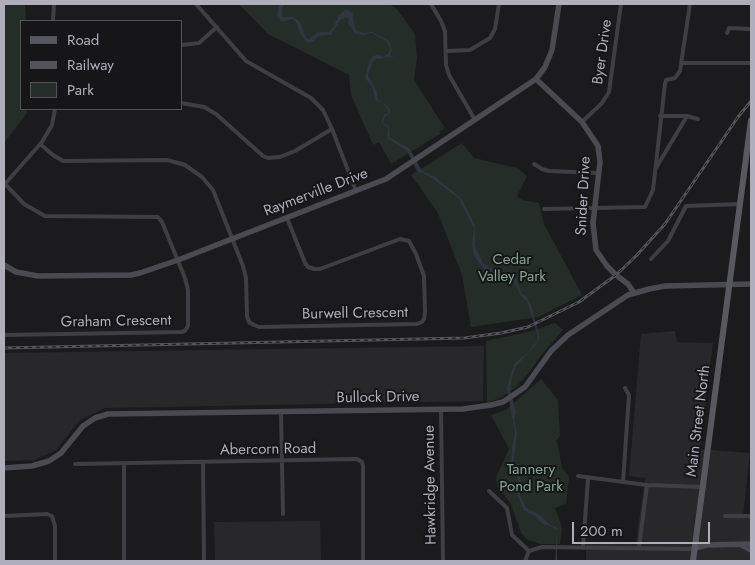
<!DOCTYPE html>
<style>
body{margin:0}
#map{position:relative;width:755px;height:565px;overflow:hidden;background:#1b1b1d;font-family:Jost,sans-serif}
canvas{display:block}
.frame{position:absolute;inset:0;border:5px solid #aeaebc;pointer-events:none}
.legend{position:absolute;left:20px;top:20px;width:162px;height:90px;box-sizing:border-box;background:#161618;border:1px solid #53535a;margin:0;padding:6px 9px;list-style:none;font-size:15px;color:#aeaebc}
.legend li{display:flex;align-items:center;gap:10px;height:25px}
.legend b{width:25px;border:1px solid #53535a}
.scale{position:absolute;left:572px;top:522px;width:138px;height:22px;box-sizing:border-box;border:2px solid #aeaebc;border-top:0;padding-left:6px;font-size:15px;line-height:18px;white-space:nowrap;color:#aeaebc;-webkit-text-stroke:4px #161618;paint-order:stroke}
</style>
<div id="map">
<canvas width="755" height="565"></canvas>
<div class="frame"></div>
<ul class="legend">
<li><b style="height:6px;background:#585861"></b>Road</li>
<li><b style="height:6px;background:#53535b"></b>Railway</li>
<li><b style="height:14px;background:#242d28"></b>Park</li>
</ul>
<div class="scale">200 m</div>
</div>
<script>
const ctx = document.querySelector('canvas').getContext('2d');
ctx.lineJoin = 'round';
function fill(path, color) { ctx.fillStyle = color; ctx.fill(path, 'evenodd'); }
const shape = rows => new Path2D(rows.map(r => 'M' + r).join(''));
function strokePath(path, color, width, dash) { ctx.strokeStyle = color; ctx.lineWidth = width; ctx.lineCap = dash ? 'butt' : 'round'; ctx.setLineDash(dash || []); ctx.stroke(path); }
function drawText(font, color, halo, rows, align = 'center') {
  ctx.font = font + ' Jost,sans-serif'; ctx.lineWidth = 4; ctx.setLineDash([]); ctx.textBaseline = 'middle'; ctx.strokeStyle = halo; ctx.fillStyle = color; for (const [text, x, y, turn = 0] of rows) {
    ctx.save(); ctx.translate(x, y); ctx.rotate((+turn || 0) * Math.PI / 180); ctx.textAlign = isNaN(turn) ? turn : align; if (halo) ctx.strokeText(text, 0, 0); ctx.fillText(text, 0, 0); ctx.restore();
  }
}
fill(shape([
 [675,331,677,342,713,343,700,449,750,453,743,516,751,517,751,561,586,561,586,544,636,542,645,478,629,476,641,334],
 [484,346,483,401,105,408,80,420,56,450,34,460,4,461,4,353],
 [320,521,321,561,215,561,214,522]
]), '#28272a');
fill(shape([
 [4,4,25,4,26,21,21,21,21,109,27,109,27,113,4,143],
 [239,4,389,4,396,8,415,34,417,58,414,80,445,128,439,132,440,134,391,164,379,142,373,145,351,95,349,75,268,34],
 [462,143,474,158,517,168,527,176,517,196,522,200,539,203,544,224,582,295,538,317,471,327,462,275,438,213,411,175],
 [555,323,563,330,542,354,528,374,515,388,502,397,487,403,486,341,528,332],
 [541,379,558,400,560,436,556,441,558,445,562,468,569,477,566,504,555,508,562,527,560,544,541,544,528,540,521,533,511,504,497,486,496,477,509,449,491,415,506,410]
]), '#242d28');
fill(shape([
 [279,4,285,4,282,9,282,17,294,17,300,22,306,38,309,39,318,32,329,32,334,26,339,15,346,9,353,13,354,24,356,30,363,33,373,32,388,40,392,50,390,55,394,57,375,59,372,63,368,75,377,92,378,100,385,104,390,109,390,113,385,117,383,122,389,127,389,137,410,149,422,171,434,176,461,198,475,225,475,246,483,263,489,268,515,277,522,294,526,296,531,305,540,338,535,346,515,367,511,381,510,390,516,412,514,420,517,433,513,466,516,469,522,483,520,495,526,508,539,514,548,523,557,528,557,561,555,561,557,530,553,527,543,524,534,515,528,513,524,510,517,494,519,486,519,482,514,471,511,468,512,447,515,434,507,388,514,364,528,352,537,341,538,336,527,301,521,296,513,280,494,274,485,270,474,256,472,244,474,228,458,198,429,176,417,171,407,151,387,138,388,128,381,122,384,115,388,113,388,109,382,103,375,100,373,88,365,78,369,62,373,56,377,55,384,57,390,51,390,48,386,41,372,33,364,35,356,34,348,24,349,19,345,18,340,20,331,35,319,36,312,42,307,43,300,33,295,20,292,19,282,22,277,17]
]), '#303541');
strokePath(shape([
 [196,4,246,61,311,98,323,110,332,129,356,191],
 [431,4,441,21,445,31,446,65,449,75,475,120],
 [53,21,54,4],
 [727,33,729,28,751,29],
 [181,45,199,43,217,27],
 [447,51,470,50,490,38,495,29,499,4],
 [682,63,751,63],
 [181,103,204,107,216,114,263,156,268,158,280,157,295,151,332,129],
 [660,116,687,116,698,119],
 [582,122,602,103,609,92,621,4],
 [40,144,53,155,63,161,167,160,185,165,202,177,213,190,243,266,246,278,247,316,249,322,254,325,259,327,417,324,422,322,424,319,425,312,424,276,416,254,409,241,400,239,320,269,314,269,308,267,305,263,287,218],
 [534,164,542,169,549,171,598,173],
 [656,168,687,116],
 [4,185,42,142,52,125,55,109],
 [544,209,645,207,653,190,665,84,666,80,675,78,680,71,690,4],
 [651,259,668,241,686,206,740,204],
 [4,335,181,332,185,331,188,326,188,290,185,278,162,222,158,217,45,216,24,204,5,184],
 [441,409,443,561],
 [281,412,283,514],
 [203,462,204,561],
 [124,463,124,561],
 [75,464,357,459,362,462,363,466,363,561],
 [578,476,647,485,704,487],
 [623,482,629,395,625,388],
 [489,491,507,508,512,535,529,551],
 [4,516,47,514,52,516,55,526,55,561],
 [725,516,751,516],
 [583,548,588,479],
 [639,548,647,485],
 [525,561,529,551,542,547,689,549,695,548]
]), '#3e3e44', 4);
strokePath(shape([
 [536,79,582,122,598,146,600,162,593,223,596,250,607,266,616,275,628,284,634,293],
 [4,265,16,272,38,276,131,275,140,273,178,260,386,179,536,79,545,67,552,50,559,4],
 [4,468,32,466,49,461,61,453,83,426,95,418,108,414,463,409,491,405,503,402,525,387,551,351,568,335,628,295,649,289,665,286,751,284],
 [742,545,751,550],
 [695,548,707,545,751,544]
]), '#4a4a52', 5.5);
strokePath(shape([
 [693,561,751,120]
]), '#585861', 6);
const rail = shape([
 [4,348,464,338,501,333,528,327,579,302,616,275,636,256,665,224,738,117,751,101]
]);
strokePath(rail, '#53535b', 3);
strokePath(rail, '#161618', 1, [4]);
drawText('15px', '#aeaebc', '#161618', [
 ["Byer Drive",603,52,-82],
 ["Raymerville Drive",316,193,-21],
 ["Snider Drive",584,196,-87],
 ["Burwell Crescent",355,314,-1],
 ["Graham Crescent",116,322,-1],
 ["Bullock Drive",378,398,-1],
 ["Main Street North",699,421,-83],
 ["Abercorn Road",268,450,-1],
 ["Hawkridge Avenue",431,485,-91]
]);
drawText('15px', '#85a790', '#161618', [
 ["Cedar",512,260],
 ["Valley Park",512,277],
 ["Tannery",531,470],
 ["Pond Park",531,487]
]);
</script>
